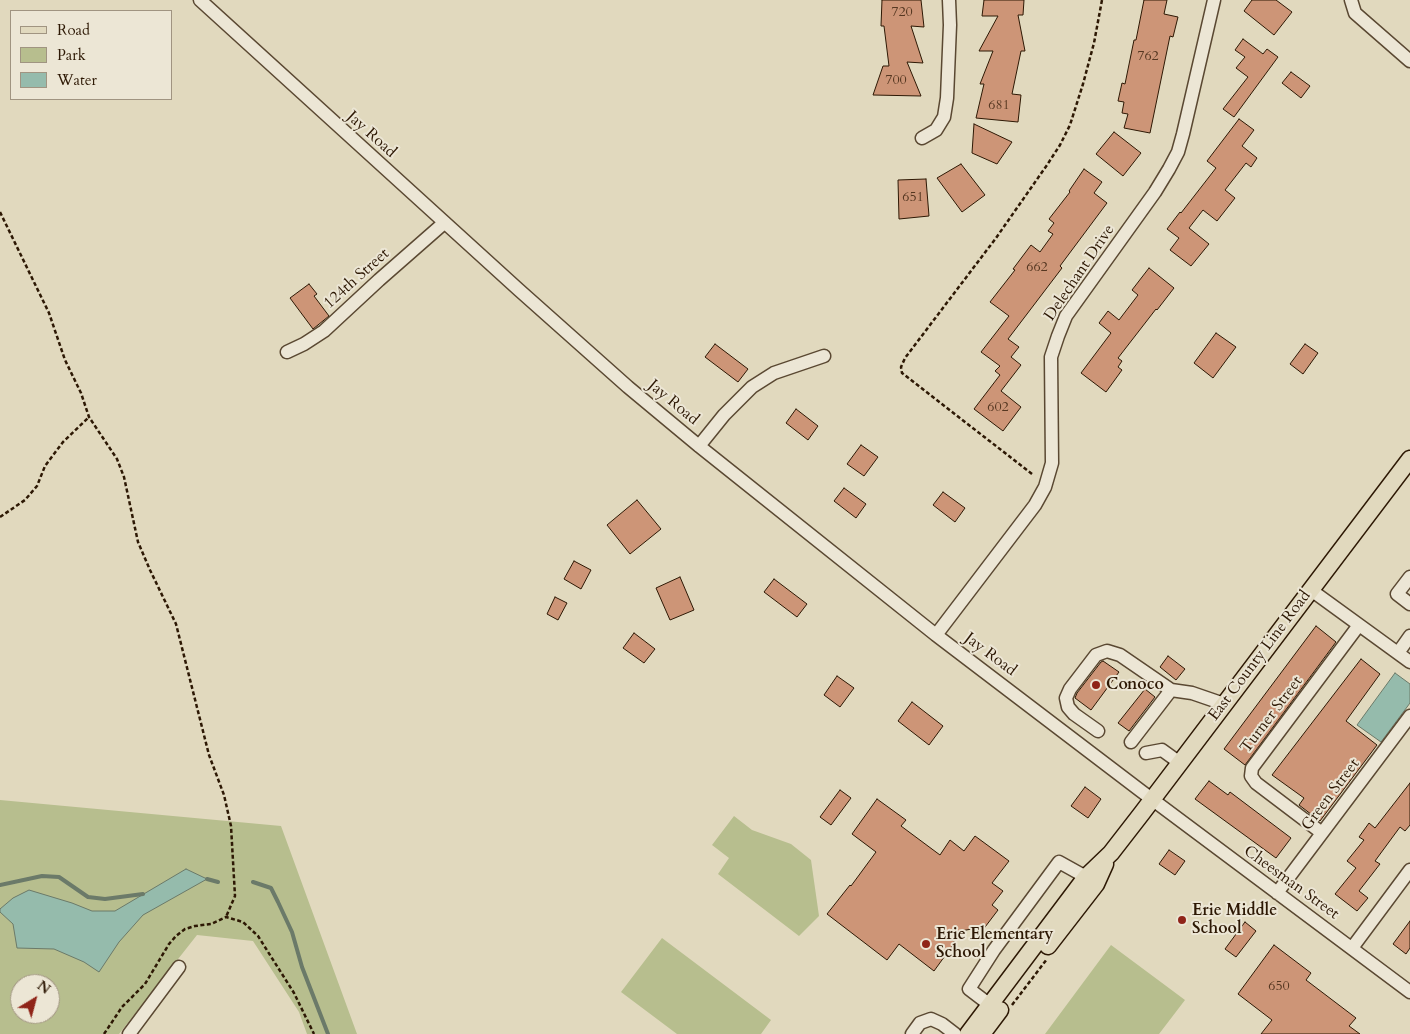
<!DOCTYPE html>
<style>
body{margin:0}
#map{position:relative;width:1410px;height:1034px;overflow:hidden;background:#e1d9be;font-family:Cardo,serif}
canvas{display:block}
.legend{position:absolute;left:10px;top:10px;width:162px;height:90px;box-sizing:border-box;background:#ece6d5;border:1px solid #a09481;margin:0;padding:6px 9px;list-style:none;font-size:15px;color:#2d1804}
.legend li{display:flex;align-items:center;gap:10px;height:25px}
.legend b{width:25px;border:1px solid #a09481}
.north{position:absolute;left:10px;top:974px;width:50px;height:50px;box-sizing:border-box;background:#ece6d5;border:1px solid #a09481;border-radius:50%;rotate:37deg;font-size:14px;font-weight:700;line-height:20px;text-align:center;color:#2d1804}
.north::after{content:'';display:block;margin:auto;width:18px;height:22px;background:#8f2418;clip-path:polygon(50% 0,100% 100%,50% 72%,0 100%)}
</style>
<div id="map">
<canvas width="1410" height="1034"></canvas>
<ul class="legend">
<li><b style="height:6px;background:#e1d9be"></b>Road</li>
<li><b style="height:14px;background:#b7be8e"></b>Park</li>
<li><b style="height:14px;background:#95bbac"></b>Water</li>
</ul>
<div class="north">N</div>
</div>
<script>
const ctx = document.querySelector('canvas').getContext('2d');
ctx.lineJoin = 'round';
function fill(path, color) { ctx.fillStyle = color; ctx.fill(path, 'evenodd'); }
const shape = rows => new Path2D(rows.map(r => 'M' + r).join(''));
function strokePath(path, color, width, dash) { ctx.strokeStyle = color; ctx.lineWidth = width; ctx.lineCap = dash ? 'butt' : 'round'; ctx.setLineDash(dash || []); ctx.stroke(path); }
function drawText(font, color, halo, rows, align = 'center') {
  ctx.font = font + ' Cardo,serif'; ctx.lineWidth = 4; ctx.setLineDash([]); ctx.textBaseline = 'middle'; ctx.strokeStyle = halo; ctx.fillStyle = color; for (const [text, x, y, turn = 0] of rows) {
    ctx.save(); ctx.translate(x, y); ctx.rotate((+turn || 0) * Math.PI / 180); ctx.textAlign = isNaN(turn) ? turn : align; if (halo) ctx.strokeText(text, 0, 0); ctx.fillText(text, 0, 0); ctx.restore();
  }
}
fill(shape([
 [0,800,281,826,357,1034,307,1034,299,1012,253,941,197,935,119,1034,0,1034],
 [20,984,50,984,50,1014,20,1014],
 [734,816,752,830,791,844,811,860,819,916,799,936,718,874,729,858,712,845],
 [662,938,771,1020,761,1034,677,1034,621,992],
 [1111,945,1185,1000,1159,1034,1045,1034]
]), '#b7be8e');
const water = shape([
 [1395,673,1410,684,1410,703,1381,742,1357,725,1395,673],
 [186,869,207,879,143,915,119,942,99,972,84,962,54,949,17,948,13,924,0,912,0,909,13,898,29,890,72,903,92,911,115,911,186,869]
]);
fill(water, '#95bbac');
strokePath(water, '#6b7a69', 1);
strokePath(shape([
 [207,879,218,882],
 [253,882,271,888,278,902,292,932,302,967,328,1034],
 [0,885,42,876,59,877,88,897,105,899,143,894]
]), '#6b7a69', 4);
const building = shape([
 [882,0,921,0,924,27,911,26,923,63,907,62,921,96,873,95,883,66,889,66,884,26,881,26,882,0],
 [984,0,1024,0,1023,15,1018,15,1025,51,1021,51,1012,94,1021,95,1018,122,976,118,984,84,980,84,993,51,979,51,998,16,982,16,984,0],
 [1144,0,1167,0,1164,14,1178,17,1173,37,1170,36,1150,133,1124,128,1128,114,1122,113,1124,102,1118,101,1122,83,1125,84,1134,40,1136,40,1144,0],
 [1252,0,1276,0,1292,12,1274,35,1244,11,1252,0],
 [1243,39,1263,54,1267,49,1278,57,1234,117,1223,109,1248,77,1236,68,1245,57,1235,50,1243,39],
 [1291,72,1310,86,1301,98,1282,83,1291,72],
 [1239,119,1254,130,1242,146,1257,158,1251,167,1246,163,1225,190,1235,198,1217,221,1203,210,1189,228,1209,244,1191,266,1170,250,1179,238,1167,229,1180,212,1181,213,1216,168,1207,161,1239,119],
 [974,124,1012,142,997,164,972,153,974,124],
 [1114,132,1141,153,1123,176,1096,154,1114,132],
 [961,164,985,195,962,212,937,178,961,164],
 [1084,169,1102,182,1094,193,1107,203,1060,266,1062,268,1008,339,1019,347,1011,357,1021,365,1001,391,1021,407,1003,431,974,409,1000,375,995,371,1000,366,981,352,1009,316,990,302,1015,270,1013,269,1031,245,1040,252,1053,234,1048,231,1054,223,1049,219,1070,192,1069,191,1084,169],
 [926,179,929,216,899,219,898,180,926,179],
 [1149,268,1174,288,1157,310,1156,309,1118,358,1122,361,1118,367,1122,370,1106,392,1081,373,1111,333,1099,323,1108,311,1119,320,1138,295,1132,290,1149,268],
 [309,284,317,294,314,296,329,316,313,329,290,298,309,284],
 [1216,333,1236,347,1213,378,1194,363,1216,333],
 [715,344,748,369,738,382,705,357,715,344],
 [1305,344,1318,353,1303,374,1290,364,1305,344],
 [796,409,818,426,808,440,786,423,796,409],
 [861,445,878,457,864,476,847,464,861,445],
 [844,488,866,504,856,518,834,501,844,488],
 [943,492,965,508,955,522,933,505,943,492],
 [637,500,661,529,630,554,607,525,637,500],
 [574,561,591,570,581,589,564,579,574,561],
 [680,577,694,610,670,620,656,588,680,577],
 [774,579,807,604,797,617,764,592,774,579],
 [555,597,567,603,558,620,547,614,555,597],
 [1316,626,1336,642,1245,765,1224,749,1316,626],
 [634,633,655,649,644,663,623,648,634,633],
 [1168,656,1185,669,1176,680,1160,667,1168,656],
 [1361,659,1380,674,1346,721,1377,745,1320,821,1299,805,1304,798,1272,775,1361,659],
 [1103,661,1119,672,1091,710,1075,698,1077,693,1101,662,1103,661],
 [837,676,854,688,840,707,824,695,837,676],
 [1145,689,1155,697,1129,731,1118,723,1145,689],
 [912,702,943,726,929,745,898,721,912,702],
 [1209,781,1228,795,1230,792,1291,838,1276,858,1195,799,1209,781],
 [1410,783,1410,825,1405,831,1400,827,1375,861,1380,864,1359,891,1368,898,1357,911,1335,894,1356,868,1347,861,1364,840,1359,837,1369,823,1375,828,1410,783],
 [1085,787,1101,799,1088,818,1071,806,1085,787],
 [840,790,851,798,831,825,820,817,840,790],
 [877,799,906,820,901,826,940,855,950,840,964,851,975,836,1009,861,992,883,1003,891,992,905,998,910,979,935,972,929,943,934,955,942,934,971,899,944,887,960,827,914,850,885,851,886,876,852,852,834,877,799],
 [1169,850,1185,861,1175,875,1159,864,1169,850],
 [1410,921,1410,948,1406,954,1393,944,1410,921],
 [1245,922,1256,931,1236,957,1225,949,1245,922],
 [1274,945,1311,973,1306,980,1356,1018,1349,1026,1360,1034,1261,1034,1272,1020,1238,994,1274,945]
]);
fill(building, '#cd9577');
strokePath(building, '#2d1804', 1);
const minor = shape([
 [200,0,519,290,628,387,699,446,936,635,1141,791,1410,992],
 [1351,0,1355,13,1410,61],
 [922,138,936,130,944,117,947,98,950,25,949,0],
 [287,352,304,344,324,331,379,280,444,223],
 [699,446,724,415,752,387,774,373,824,356],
 [1410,577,1397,594,1410,604],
 [1311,590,1410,662],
 [936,635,1035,505,1045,487,1052,463,1051,357,1058,336,1066,316,1155,192,1169,169,1178,152,1183,134,1214,0],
 [1398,653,1410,636],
 [1098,731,1074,714,1068,707,1066,698,1070,689,1096,655,1107,651,1120,655,1171,690,1192,693,1224,704],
 [1131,742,1171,690],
 [1146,753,1162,750,1180,763],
 [1322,833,1256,783,1251,776,1252,768,1359,625],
 [1277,893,1410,716],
 [1352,948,1410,870],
 [990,1005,969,989,994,950,1059,862,1086,877],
 [129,1034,179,967],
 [912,1034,920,1023,931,1019,942,1024,955,1034]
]);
const major = shape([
 [1048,946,1096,884,1105,864],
 [968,1034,1086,877,1111,853,1142,813,1410,459],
 [982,1034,1000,1010]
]);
strokePath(minor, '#5a4832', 15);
strokePath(major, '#2d1804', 19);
strokePath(shape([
 [0,212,49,313,65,360,81,393,89,417,117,459,124,477,138,542,150,570,176,624,209,755,224,795,231,826,235,896,226,917],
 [1032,474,902,373,901,367,905,358,996,238,1047,165,1060,145,1070,125,1083,84,1094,43,1102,0],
 [0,517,25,500,37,486,45,466,63,442,89,417],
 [1012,1005,1047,959],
 [104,1034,122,1007,145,984,169,944,176,936,185,929,195,926,211,924,226,917,243,922,258,936,294,993,314,1034]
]), '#2d1804', 2.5, [4, 2.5]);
strokePath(minor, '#ece6d5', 12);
strokePath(major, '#e1d9be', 16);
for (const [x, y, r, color] of [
 [1096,685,5,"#8f2418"],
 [1182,920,5,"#8f2418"],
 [926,944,5,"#8f2418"]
]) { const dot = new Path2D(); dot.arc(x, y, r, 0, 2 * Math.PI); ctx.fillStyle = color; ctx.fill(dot); strokePath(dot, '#ece6d5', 2); }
drawText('14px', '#553721', null, [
 ["720",902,13],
 ["762",1148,57],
 ["700",896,81],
 ["681",999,106],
 ["651",913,198],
 ["662",1037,268],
 ["602",998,408],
 ["650",1279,987]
]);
drawText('16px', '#2d1804', '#ece6d5', [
 ["Jay Road",371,135,42],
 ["Delechant Drive",1080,273,-56],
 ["124th Street",357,279,-42],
 ["Jay Road",673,403,40],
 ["Jay Road",990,655,37],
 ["East County Line Road",1260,656,-53],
 ["Turner Street",1272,715,-53],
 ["Green Street",1331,795,-53],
 ["Cheesman Street",1291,883,36]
]);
drawText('bold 16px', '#2d1804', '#ece6d5', [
 ["Conoco",1106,685],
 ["Erie Middle",1192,911],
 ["School",1192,929],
 ["Erie Elementary",936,935],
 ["School",936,953]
], 'left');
</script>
